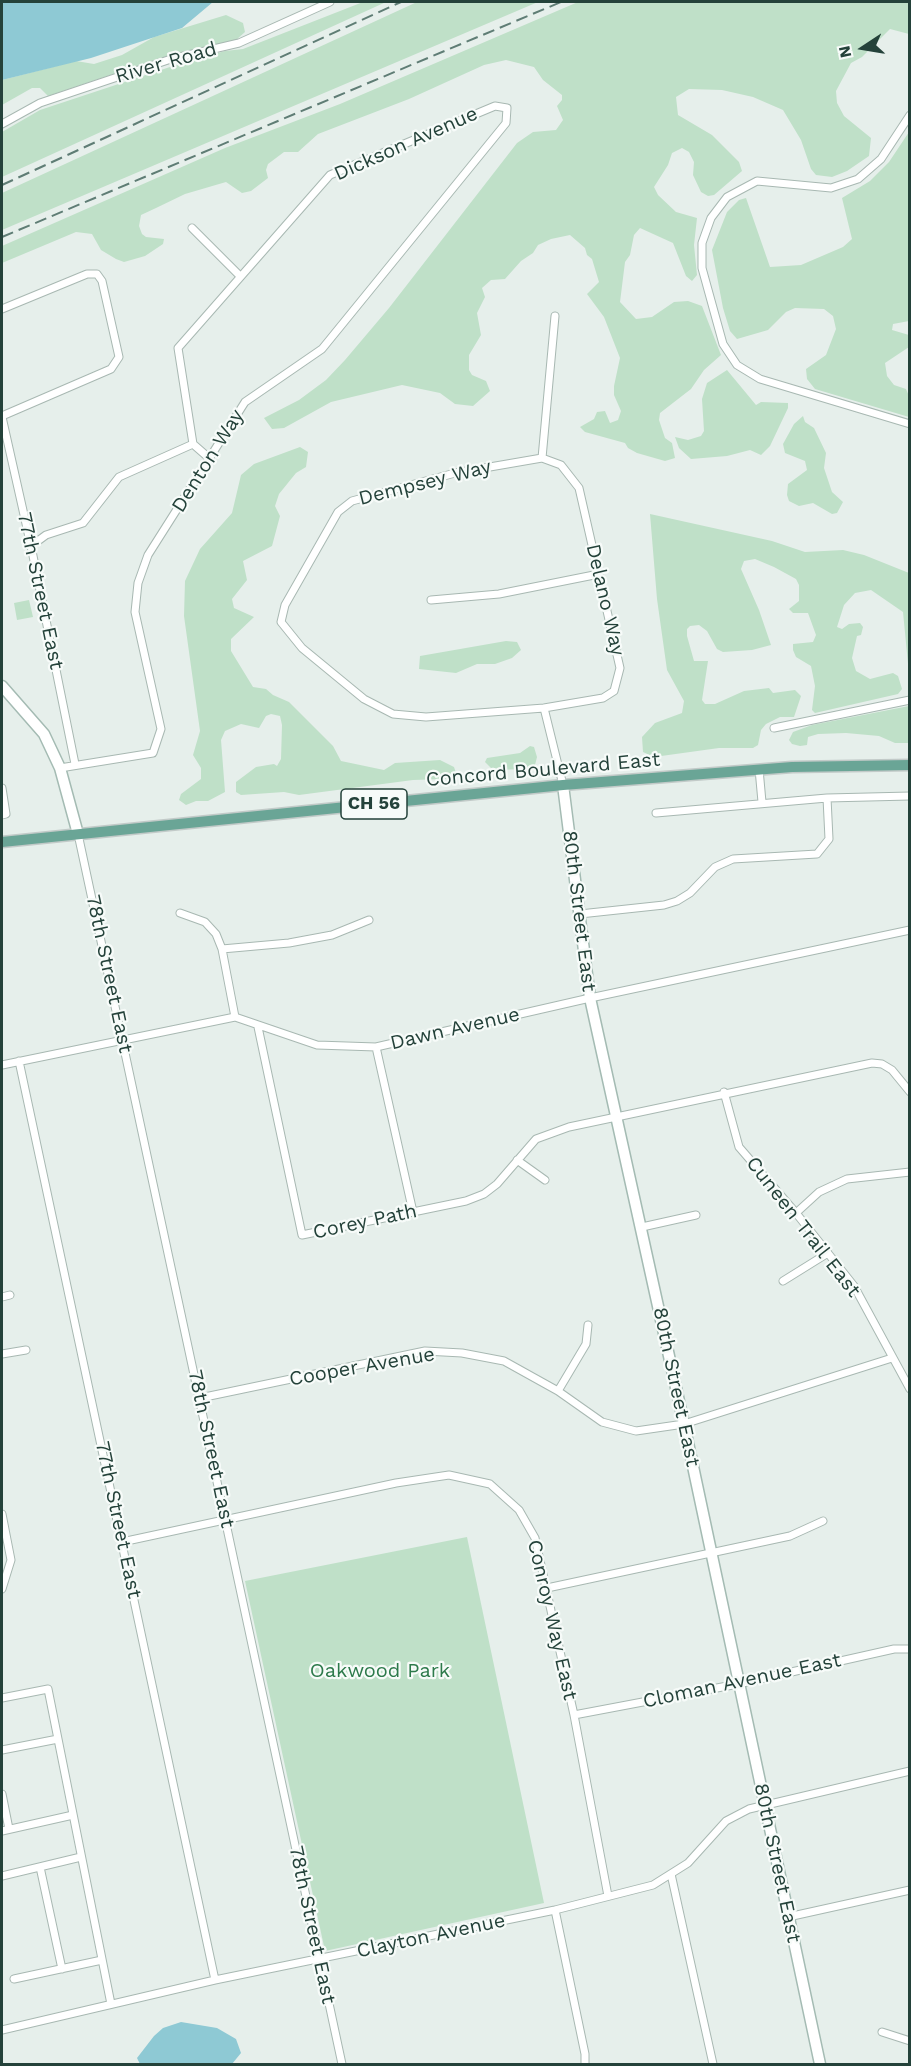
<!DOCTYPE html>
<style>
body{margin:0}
#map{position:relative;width:911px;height:2066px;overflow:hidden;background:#e6efeb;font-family:"Work Sans",sans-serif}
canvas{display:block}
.frame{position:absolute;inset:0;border:3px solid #24423a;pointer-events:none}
.north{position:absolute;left:833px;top:18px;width:60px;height:60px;-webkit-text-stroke:4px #f7fbf9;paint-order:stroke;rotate:258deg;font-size:16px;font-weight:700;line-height:24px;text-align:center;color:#24423a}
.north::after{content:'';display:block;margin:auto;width:21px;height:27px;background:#24423a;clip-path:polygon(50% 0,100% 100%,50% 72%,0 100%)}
</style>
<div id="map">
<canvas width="911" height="2066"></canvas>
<div class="frame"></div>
<div class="north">N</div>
</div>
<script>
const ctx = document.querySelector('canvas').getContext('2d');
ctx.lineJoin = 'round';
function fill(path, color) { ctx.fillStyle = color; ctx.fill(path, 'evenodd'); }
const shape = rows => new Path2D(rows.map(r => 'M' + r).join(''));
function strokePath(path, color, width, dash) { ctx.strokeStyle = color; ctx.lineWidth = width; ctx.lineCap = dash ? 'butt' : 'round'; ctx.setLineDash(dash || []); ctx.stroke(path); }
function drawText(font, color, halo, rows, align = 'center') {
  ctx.font = font + ' "Work Sans",sans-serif'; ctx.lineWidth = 4.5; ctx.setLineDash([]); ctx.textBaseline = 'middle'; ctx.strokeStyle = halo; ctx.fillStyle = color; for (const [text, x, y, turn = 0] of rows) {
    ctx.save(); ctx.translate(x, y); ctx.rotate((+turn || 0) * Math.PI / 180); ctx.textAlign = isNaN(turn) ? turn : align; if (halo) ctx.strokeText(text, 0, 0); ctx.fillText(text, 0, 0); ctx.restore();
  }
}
fill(shape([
 [363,2,386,2,2,177,2,132,40,110,176,65,225,51,243,49],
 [417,2,538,2,2,230,2,193],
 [578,2,909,2,909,34,890,29,862,57,851,63,836,91,837,103,844,116,871,138,869,156,847,171,832,177,816,175,811,169,801,140,783,110,753,97,722,90,689,89,676,97,678,115,712,135,739,162,742,171,714,195,708,196,701,192,693,175,694,162,689,152,682,148,672,153,668,165,654,187,658,195,676,212,697,218,694,245,697,275,692,281,686,276,673,243,640,228,634,235,630,255,625,262,620,302,636,319,652,317,674,302,688,301,702,306,721,355,704,370,691,389,660,413,659,420,665,438,672,443,675,458,665,461,637,453,628,448,625,443,585,432,580,427,594,419,597,412,605,411,610,423,618,420,621,411,614,395,614,386,620,358,604,317,587,294,599,282,592,259,587,255,585,248,570,235,551,239,538,245,533,253,521,261,505,279,491,280,482,288,485,297,477,313,481,335,469,355,469,370,472,375,486,381,490,391,473,406,455,404,440,393,402,385,331,402,284,428,272,429,264,418,299,400,326,380,345,360,389,308,517,143,533,132,556,130,563,120,557,106,562,100,562,95,543,80,534,67,506,60,484,65,409,99,318,134,298,152,284,152,268,164,266,170,268,178,251,191,242,193,226,182,185,194,156,208,141,215,139,226,142,234,146,237,164,239,163,244,145,256,124,262,116,259,101,250,92,234,76,232,2,263,2,246,225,148,340,104],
 [226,15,243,23,245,32,236,40,170,55,48,96,40,88,32,88,2,105,2,80,76,61,94,64,122,55,154,37],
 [909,132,909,321,893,324,892,330,909,335,909,347,885,363,887,376,894,385,906,389,909,396,909,417,815,389,807,379,806,369,826,355,836,329,833,316,824,309,795,308,786,312,768,330,737,339,730,331,723,308,712,250,727,212,739,200,746,198,770,267,801,265,843,247,852,239,842,198,870,181,889,162],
 [727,370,756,405,761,402,788,403,788,408,770,446,761,455,750,450,727,456,691,459,679,448,675,437,688,440,701,436,704,431,702,399,707,383],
 [803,416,805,422,814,428,826,453,824,468,832,492,843,502,837,513,832,514,813,503,799,506,789,501,787,495,788,484,807,470,805,461,785,453,783,444,794,424],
 [300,447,308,452,306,467,296,473,279,494,275,506,280,516,272,546,243,561,247,580,232,599,234,608,254,617,231,639,231,651,253,687,266,689,273,695,289,702,333,746,341,761,384,770,395,763,440,760,454,767,456,773,445,779,413,780,299,795,284,792,241,795,236,792,236,782,256,767,274,764,277,766,281,759,282,725,280,716,271,714,266,716,259,728,241,724,225,731,221,740,225,792,208,801,196,801,186,805,179,800,181,794,201,779,201,768,193,755,200,731,184,616,185,581,200,549,232,513,241,475,254,464],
 [650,514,772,541,805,552,843,550,864,555,909,573,909,674,903,612,871,590,855,593,844,605,837,627,842,629,849,624,860,623,863,627,861,635,857,636,852,658,856,671,870,679,893,673,898,676,902,689,898,694,815,713,812,710,815,686,811,666,796,657,793,650,793,644,813,642,816,635,808,613,793,613,789,609,799,601,799,585,796,579,774,567,755,559,744,561,741,569,759,610,771,645,752,650,723,652,717,649,707,631,699,625,690,626,687,629,687,636,694,661,708,661,702,700,705,704,715,704,744,691,769,688,773,693,795,690,801,696,794,717,780,717,766,724,761,730,758,745,753,748,719,748,654,757,643,752,642,737,655,723,682,713,684,701,667,670,657,599],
 [29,600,33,617,17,620,14,603],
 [506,641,517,642,521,650,512,658,495,664,477,664,456,673,419,669,420,656],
 [909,706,909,743,895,743,879,736,846,733,818,734,808,737,807,745,800,746,792,744,789,740,793,732,812,725],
 [530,746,534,747,537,757,535,765,526,769,493,770,485,762,487,758,520,753],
 [467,1537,544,1903,325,1951,245,1581]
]), '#bfe0c8');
fill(shape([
 [2,2,213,2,182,28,91,58,2,80],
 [181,2022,217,2028,236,2039,241,2053,232,2064,140,2064,137,2058,154,2036,163,2028]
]), '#8ec9d4');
const street = shape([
 [910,115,881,159,858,179,831,188,757,181,727,197,711,218,702,243,702,268,723,344,737,365,760,379,910,424],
 [2,124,40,103,171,59,239,43,330,2],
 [192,228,240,276],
 [2,309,87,274,97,274,102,281,119,357,111,369,2,416],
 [2,417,31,546,75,764],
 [542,458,561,465,579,488,620,668,614,691,603,698,544,708,426,717,393,714,364,699,302,648,281,622,285,605,338,512,352,501,455,473,542,458],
 [542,458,555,316],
 [31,546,46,535,83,523,119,477,193,444],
 [431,600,499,594,599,574],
 [544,708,563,785],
 [774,728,910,700],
 [60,768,153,753,161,729,135,612,138,583,148,555,245,402,322,349,506,123,507,108,495,106,330,175,178,348,193,444,209,458],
 [759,769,762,802],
 [2,788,6,814,2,815],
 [656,813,827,798,910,796],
 [78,834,342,2064],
 [180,913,205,922,216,934,222,949,235,1017],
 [580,914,664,905,677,901,690,893,715,867,733,859,817,854,829,839,827,798],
 [222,949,289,943,332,935,369,920],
 [258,1027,302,1235,466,1201,484,1194,497,1184,536,1139,569,1127,872,1063,882,1064,892,1070,910,1092],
 [376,1047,413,1212],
 [19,1061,215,1980],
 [2,1065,235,1017,317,1045,376,1047,590,998,910,930],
 [724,1092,739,1147,796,1213,854,1286,910,1389],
 [517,1160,545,1180],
 [796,1213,819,1192,847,1179,910,1172],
 [642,1227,696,1215],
 [783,1281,828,1253],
 [2,1297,10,1295],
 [2,1354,26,1350],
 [558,1391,586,1344,588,1325],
 [200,1398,425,1351,462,1353,504,1361,558,1391,602,1422,636,1431,684,1424,892,1358],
 [2,1514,11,1560,2,1589],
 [122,1542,396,1483,449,1475,490,1484,519,1510,535,1538,574,1715,608,1896],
 [547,1588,790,1536,823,1521],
 [2,1698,48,1689,111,2004],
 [574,1715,738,1684,894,1649,910,1649],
 [2,1750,58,1739],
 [2,1794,9,1829],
 [2,1831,73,1815],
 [40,1867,62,1969],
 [671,1874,713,2064],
 [2,1876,81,1857],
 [555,1910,585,2054,585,2064],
 [788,1917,910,1890],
 [14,1979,102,1960],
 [2,2030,215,1980,555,1910,653,1885,688,1863,726,1821,749,1809,910,1771],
 [882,2032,910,2041]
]);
const secondary = shape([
 [2,686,44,734,60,768,78,834],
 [563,785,590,998,684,1424,820,2064]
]);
const primary = shape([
 [2,842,563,785,792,767,910,765]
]);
strokePath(street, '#a8b8b2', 9);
strokePath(secondary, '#a4bbb3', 13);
strokePath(primary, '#c2cac8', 13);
strokePath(street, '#fff', 7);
strokePath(secondary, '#fff', 10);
strokePath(primary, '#6aa596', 10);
strokePath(shape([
 [2,185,401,2],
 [2,237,561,2]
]), '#5f7d75', 2, [12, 6]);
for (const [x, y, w] of [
 [374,804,66]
]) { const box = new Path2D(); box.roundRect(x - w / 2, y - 15, w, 30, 4.5); ctx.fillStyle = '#f7fbf9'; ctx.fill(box); strokePath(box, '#24423a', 1.5); }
drawText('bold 18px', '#24423a', null, [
 ["CH 56",374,804]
]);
drawText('20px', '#24423a', '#f7fbf9', [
 ["River Road",166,63,-16],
 ["Dickson Avenue",406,144,-24],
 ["Denton Way",208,461,-58],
 ["Dempsey Way",425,483,-14],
 ["77th Street East",40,591,78],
 ["Delano Way",605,600,77],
 ["Concord Boulevard East",543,770,-5],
 ["80th Street East",579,911,83],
 ["78th Street East",109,974,78],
 ["Dawn Avenue",455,1029,-13],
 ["Corey Path",365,1222,-12],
 ["Cuneen Trail East",803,1227,52],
 ["Cooper Avenue",362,1367,-10],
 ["80th Street East",676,1387,78],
 ["78th Street East",211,1449,78],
 ["77th Street East",118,1520,78],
 ["Conroy Way East",552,1620,77],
 ["Cloman Avenue East",742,1681,-12],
 ["80th Street East",777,1863,78],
 ["78th Street East",312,1925,78],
 ["Clayton Avenue",431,1936,-12]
]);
drawText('20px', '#2d7a4b', '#f7fbf9', [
 ["Oakwood Park",380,1671]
]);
</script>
